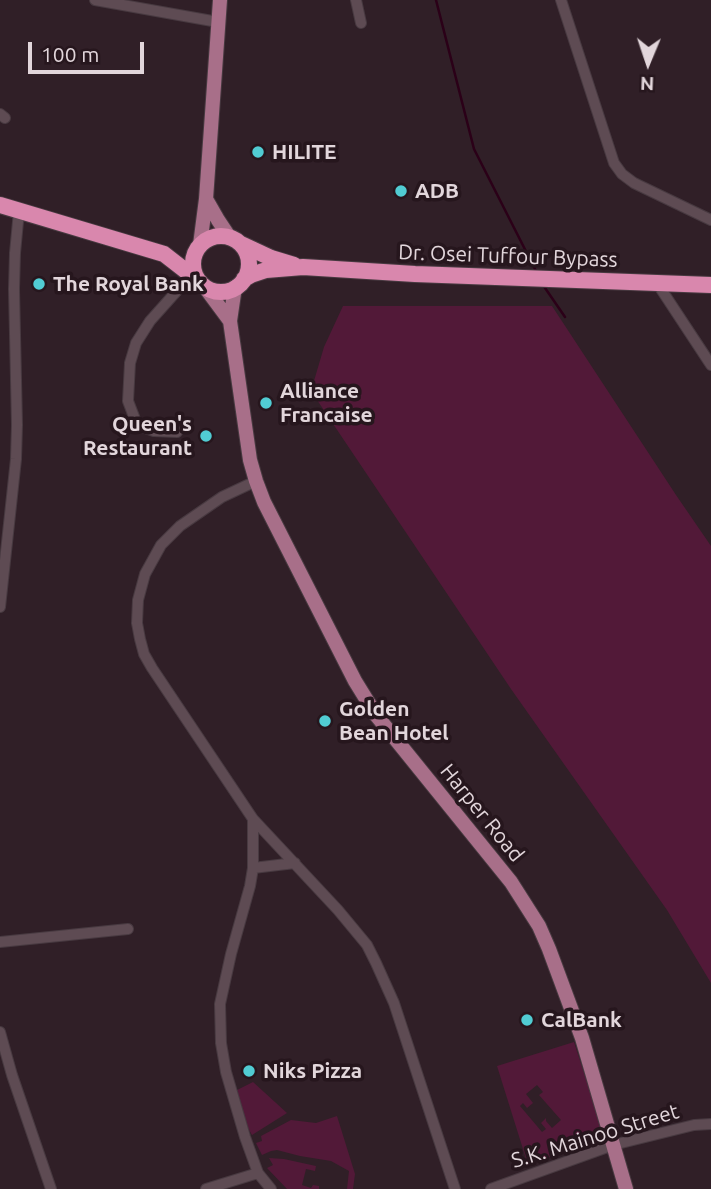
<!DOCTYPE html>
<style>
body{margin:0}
#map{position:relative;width:711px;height:1189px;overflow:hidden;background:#301f27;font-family:Ubuntu,sans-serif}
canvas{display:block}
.north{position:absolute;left:613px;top:28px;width:70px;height:70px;-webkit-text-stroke:5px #26161d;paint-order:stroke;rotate:182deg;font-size:19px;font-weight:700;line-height:28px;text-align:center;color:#e2d6db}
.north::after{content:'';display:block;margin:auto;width:24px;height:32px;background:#e2d6db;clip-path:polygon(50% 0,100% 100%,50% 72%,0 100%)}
.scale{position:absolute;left:28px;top:42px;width:116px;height:32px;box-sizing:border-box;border:4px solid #e2d6db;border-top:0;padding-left:9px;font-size:21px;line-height:24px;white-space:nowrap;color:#e2d6db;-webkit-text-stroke:5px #26161d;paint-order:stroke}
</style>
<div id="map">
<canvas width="711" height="1189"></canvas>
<div class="north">N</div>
<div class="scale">100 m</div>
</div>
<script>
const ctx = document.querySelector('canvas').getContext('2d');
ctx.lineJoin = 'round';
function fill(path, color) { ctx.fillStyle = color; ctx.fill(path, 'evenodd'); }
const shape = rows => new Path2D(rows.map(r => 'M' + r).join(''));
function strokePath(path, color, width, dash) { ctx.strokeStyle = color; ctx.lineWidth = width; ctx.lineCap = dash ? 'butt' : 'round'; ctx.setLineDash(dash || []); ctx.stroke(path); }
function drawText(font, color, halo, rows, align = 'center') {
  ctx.font = font + ' Ubuntu,sans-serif'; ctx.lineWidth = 7; ctx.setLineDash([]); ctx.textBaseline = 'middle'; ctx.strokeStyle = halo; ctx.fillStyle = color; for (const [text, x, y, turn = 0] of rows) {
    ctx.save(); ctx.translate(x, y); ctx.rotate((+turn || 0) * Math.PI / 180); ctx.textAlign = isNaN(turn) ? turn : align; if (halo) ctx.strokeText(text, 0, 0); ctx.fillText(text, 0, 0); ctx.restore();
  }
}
fill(shape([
 [343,306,552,306,676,495,711,546,711,983,667,910,511,689,311,391,324,347],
 [574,1042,605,1137,528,1165,497,1066],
 [537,1085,543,1092,539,1095,561,1120,552,1128,546,1121,546,1118,541,1123,546,1129,542,1132,520,1106,523,1103,527,1108,533,1103,526,1094],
 [253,1082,287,1113,252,1135,248,1128,235,1091],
 [337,1116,355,1174,353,1189,347,1189,349,1171,331,1161,300,1156,277,1150,271,1151,262,1155,256,1143,262,1141,261,1136,291,1120,316,1123],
 [269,1158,284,1159,316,1166,315,1171,306,1169,302,1185,311,1188,313,1185,319,1186,319,1189,287,1189,267,1168,273,1165]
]), '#521938');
strokePath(shape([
 [436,0,474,149,537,273],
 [543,285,565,317]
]), '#2b0018', 2.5);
const minor = shape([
 [95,0,218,22],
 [356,0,361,23],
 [561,0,614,163,622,174,634,183,711,220],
 [0,114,5,118],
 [657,283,711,365],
 [177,432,154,431,143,427,136,422,128,401,130,363,136,343,150,321,192,274],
 [256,481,222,497,180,526,161,545,145,574,138,600,137,623,140,639,144,654,152,668,253,819,338,910,367,945,376,963,394,1003,455,1189],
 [0,607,16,459,17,425,14,289,15,253,19,211],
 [253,819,253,868,250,886,231,954,220,1004,221,1043,226,1072,245,1137,258,1173,271,1189],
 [253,868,295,863],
 [0,942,128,929],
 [0,1032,12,1075,51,1189],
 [206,1189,258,1173],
 [491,1189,613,1145,694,1125,711,1124]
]);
const major = shape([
 [206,199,218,220,230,238],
 [200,245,206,199,220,0],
 [204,286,230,321],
 [235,287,230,321,250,460,256,481,264,502,355,681,376,715,511,882,539,926,549,949,582,1038,626,1189]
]);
const highway = shape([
 [0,205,164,254,200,282],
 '193 264a28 28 0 1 1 56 0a28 28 0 1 1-56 0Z',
 [241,244,271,258,294,265],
 [244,279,251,275,266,270,303,267,415,274,711,285]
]);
strokePath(minor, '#483a41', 12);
strokePath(major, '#483a41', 16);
strokePath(highway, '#483a41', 18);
strokePath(minor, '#5e4b53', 10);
strokePath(major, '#a86f89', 14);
strokePath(highway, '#d987ad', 16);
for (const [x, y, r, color] of [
 [258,152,7,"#51ccd3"],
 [401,191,7,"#51ccd3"],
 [39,284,7,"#51ccd3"],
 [266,403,7,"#51ccd3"],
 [206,436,7,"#51ccd3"],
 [325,721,7,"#51ccd3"],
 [527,1020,7,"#51ccd3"],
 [249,1071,7,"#51ccd3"]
]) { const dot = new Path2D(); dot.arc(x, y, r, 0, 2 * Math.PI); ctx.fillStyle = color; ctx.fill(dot); strokePath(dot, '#26161d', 2.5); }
drawText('bold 21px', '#e2d6db', '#26161d', [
 ["HILITE",272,152],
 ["ADB",415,191],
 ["The Royal Bank",53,284],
 ["Alliance",280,391],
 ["Francaise",280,415],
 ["Queen's",192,424,"right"],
 ["Restaurant",192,448,"right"],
 ["Golden",339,709],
 ["Bean Hotel",339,733],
 ["CalBank",541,1020],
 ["Niks Pizza",263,1071]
], 'left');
drawText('21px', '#e2d6db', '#26161d', [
 ["Dr. Osei Tuffour Bypass",508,256,2],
 ["Harper Road",482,813,51],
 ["S.K. Mainoo Street",595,1136,-17]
]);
</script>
